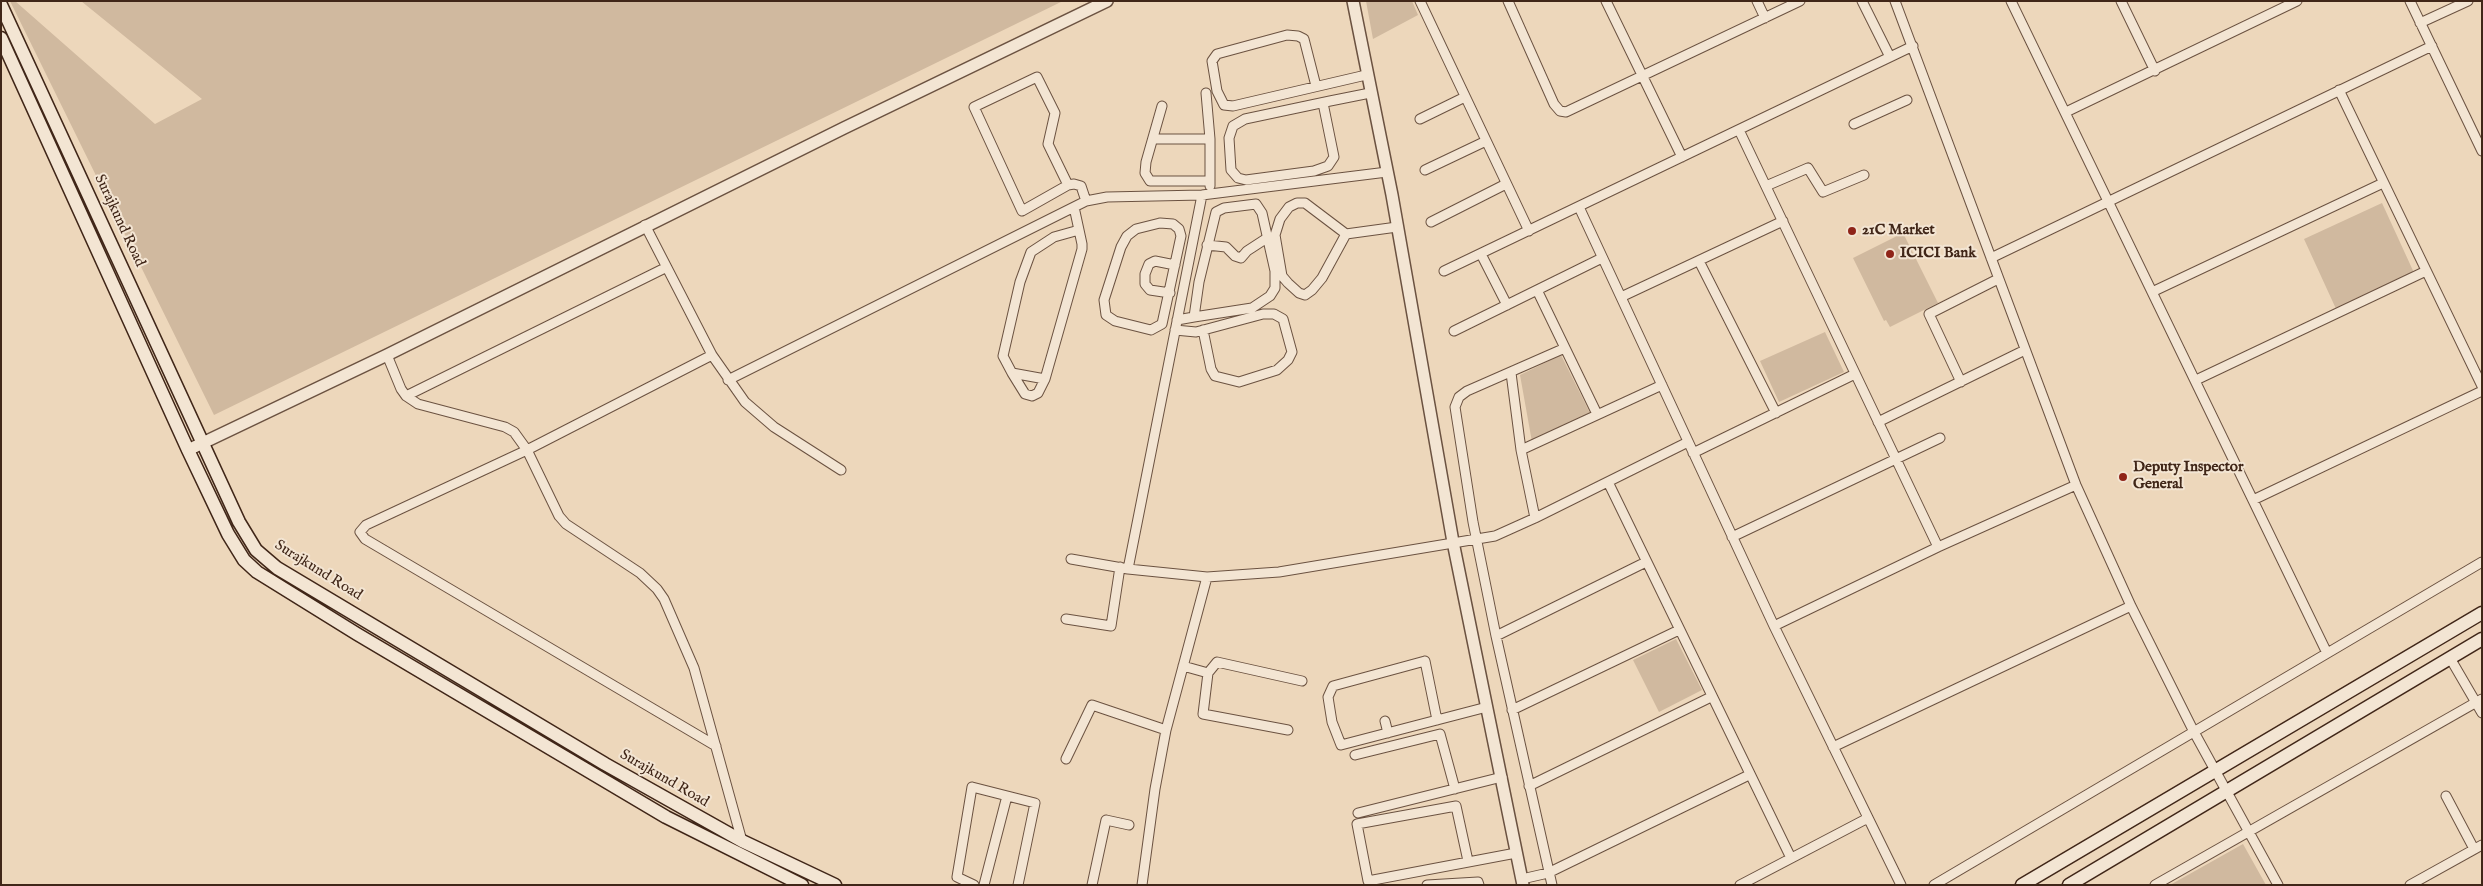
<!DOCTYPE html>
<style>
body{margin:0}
#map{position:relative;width:2483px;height:886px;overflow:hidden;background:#edd7bb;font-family:"IM FELL English",serif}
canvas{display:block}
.frame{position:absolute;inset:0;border:2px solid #402618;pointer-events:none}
</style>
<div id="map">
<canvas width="2483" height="886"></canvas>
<div class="frame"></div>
</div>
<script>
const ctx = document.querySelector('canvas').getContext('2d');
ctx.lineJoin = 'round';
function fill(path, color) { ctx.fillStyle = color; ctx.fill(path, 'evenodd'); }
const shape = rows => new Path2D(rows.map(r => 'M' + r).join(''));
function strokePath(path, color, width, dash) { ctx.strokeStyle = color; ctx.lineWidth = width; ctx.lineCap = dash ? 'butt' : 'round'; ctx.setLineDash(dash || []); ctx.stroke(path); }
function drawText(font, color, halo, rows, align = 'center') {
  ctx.font = font + ' "IM FELL English",serif'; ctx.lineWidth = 4; ctx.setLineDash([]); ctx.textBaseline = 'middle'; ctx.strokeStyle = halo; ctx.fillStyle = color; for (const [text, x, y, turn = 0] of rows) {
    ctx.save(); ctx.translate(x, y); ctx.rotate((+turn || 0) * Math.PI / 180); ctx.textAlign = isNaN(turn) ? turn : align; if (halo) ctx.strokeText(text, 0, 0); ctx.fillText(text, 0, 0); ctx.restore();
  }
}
fill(shape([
 [10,1,15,1,155,124,202,99,81,1,1063,1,214,415],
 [1366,1,1412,1,1418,15,1373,39],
 [2382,203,2415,275,2337,311,2304,239],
 [1903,233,1938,303,1890,327,1886,320,1884,321,1853,258],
 [1825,332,1844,372,1779,402,1760,361],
 [1561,355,1590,413,1532,442,1520,375],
 [1676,639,1702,690,1659,712,1633,660],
 [2243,844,2266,885,2170,885]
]), '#d0b99f');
const minor = shape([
 [1420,1,1529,231],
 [1508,1,1554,104,1560,111,1566,112,1800,1],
 [1606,1,1682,157],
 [1757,1,1765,18],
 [1862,1,1890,57],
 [1895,1,2076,485,2131,606,2194,732,2278,885],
 [2011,1,2327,653],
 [2121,1,2155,71],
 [2410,1,2482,151],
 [2420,23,2468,1],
 [1316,86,1304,39,1298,36,1287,35,1217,54,1212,61,1217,91,1224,105,1233,106,1366,75],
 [2339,90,2482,386],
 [1206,93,1210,139,1210,186],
 [1323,103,1334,157,1328,166,1314,171,1246,180,1238,178,1231,170,1229,138,1233,126,1245,119,1330,101,1370,93],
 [1162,106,1146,162,1145,173,1150,181,1210,181],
 [2066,112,2297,1],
 [1420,119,1465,97],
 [1854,124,1907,100],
 [1739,130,1938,547],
 [1153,139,1210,139],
 [1425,170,1486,141],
 [1068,185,1048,144,1055,113,1037,77,974,107,1022,211,1068,185,1074,184,1081,186,1086,201],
 [1766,186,1808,168,1823,192,1864,175],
 [1074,207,1079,230,1082,244,1082,249,1045,379,1012,373,1003,356,1020,282,1031,252,1054,237,1079,230],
 [1579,207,1774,626,1901,885],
 [1431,222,1506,184],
 [1160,223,1173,224,1179,229,1181,236,1162,324,1151,330,1115,321,1106,315,1104,300,1121,247,1127,236,1136,229,1160,223],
 [645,225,712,355,745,402,774,427,841,470],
 [1346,234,1322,278,1312,290,1305,295,1299,293,1288,283,1282,276,1275,235,1280,219,1289,207,1297,203,1305,203,1346,234,1397,227],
 [1207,245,1226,247,1235,256,1241,258,1247,251,1267,238],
 [1481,254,1507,305],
 [1991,258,2432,46],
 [1699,261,1776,413],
 [1444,271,1913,46],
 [1537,290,1597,414],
 [2152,292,2383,183],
 [1170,293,1150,290,1145,284,1145,274,1149,264,1155,261,1175,265],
 [1621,297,1783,221],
 [1177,320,1194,317,1199,282,1216,212,1224,208,1256,204,1262,213,1275,271,1275,288,1270,296,1252,308,1194,317],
 [1175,330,1196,332,1263,314,1274,314,1283,319,1292,352,1288,360,1277,370,1239,382,1215,376,1211,369,1203,330],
 [1454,331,1602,258],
 [387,355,401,389,406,396,418,404,505,427,514,432,527,450,559,516,566,524,640,573,657,589,664,599,694,668,742,841],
 [712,355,527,450,366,525,360,532,365,539,716,746],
 [1012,373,1025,394,1032,396,1038,393,1045,379],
 [1511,373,1521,450,1535,518],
 [728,380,1086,201,1107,197,1202,195,1387,172],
 [2196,380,2426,271],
 [1961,382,1929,314,1998,279],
 [406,396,665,268],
 [1878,422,2025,350],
 [1521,450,1662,385],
 [1693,453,1855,374],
 [1608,482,1791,858],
 [2253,500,2482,391],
 [1732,537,1940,438],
 [1071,559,1128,569,1207,577,1279,572,1495,536,1535,518,1688,442],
 [1128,569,1202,195],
 [1066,619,1111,626,1120,567],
 [1774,626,1938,547,2076,485],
 [1496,636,1646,562],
 [2450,658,2482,713],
 [1183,666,1208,673,1217,662,1302,681],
 [1208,673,1203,714,1288,730],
 [1512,710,1679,630],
 [1437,720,1425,661,1333,686,1328,697,1332,722,1341,745,1437,720,1487,707],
 [1385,721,1388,733],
 [1833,747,2131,606],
 [1355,755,1440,734,1455,789],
 [1066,759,1092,705,1166,730],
 [1529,786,1711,697],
 [2446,796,2474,849],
 [1358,813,1502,777],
 [1468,861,1456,806,1357,824,1368,881,1516,853],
 [1522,879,1548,873,1749,775],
 [974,885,957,877,972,787,1035,803,1018,885],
 [984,885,1007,796],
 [1092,885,1106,820,1129,825],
 [1142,885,1155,789,1166,730,1207,577],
 [1427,885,1478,882,1479,885],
 [1552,885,1496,636,1473,522,1455,407,1459,397,1467,391,1565,348],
 [1740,885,1868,818],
 [1934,885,2482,562],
 [2155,885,2482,699],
 [2410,885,2482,845]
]);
const tertiary = shape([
 [1353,1,1392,195,1453,542,1523,885],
 [188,450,387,355,844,128,1107,1]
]);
const secondary = shape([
 [1,5,239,522,256,550,277,568,605,764,742,841,835,885],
 [1,38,188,450,228,534,244,560,257,572,357,634,666,817,802,885],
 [2022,885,2482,613],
 [2069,885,2482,639]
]);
strokePath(minor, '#6b5241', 11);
strokePath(tertiary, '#6b5241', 14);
strokePath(secondary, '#402618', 15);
strokePath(minor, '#f3e5d3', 9);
strokePath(tertiary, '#f3e5d3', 11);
strokePath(secondary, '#f3e5d3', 12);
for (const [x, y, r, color] of [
 [1852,231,5,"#8f2418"],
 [1890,254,5,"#8f2418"],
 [2123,477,5,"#8f2418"]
]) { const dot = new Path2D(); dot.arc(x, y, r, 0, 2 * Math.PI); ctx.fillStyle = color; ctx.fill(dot); strokePath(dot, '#f3e5d3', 2); }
drawText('15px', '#402618', '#f3e5d3', [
 ["Surajkund Road",119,221,65],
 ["Surajkund Road",318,571,32],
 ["Surajkund Road",664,779,30]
]);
drawText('bold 15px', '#402618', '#f3e5d3', [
 ["21C Market",1862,231],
 ["ICICI Bank",1900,254],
 ["Deputy Inspector",2133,468],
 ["General",2133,485]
], 'left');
</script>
